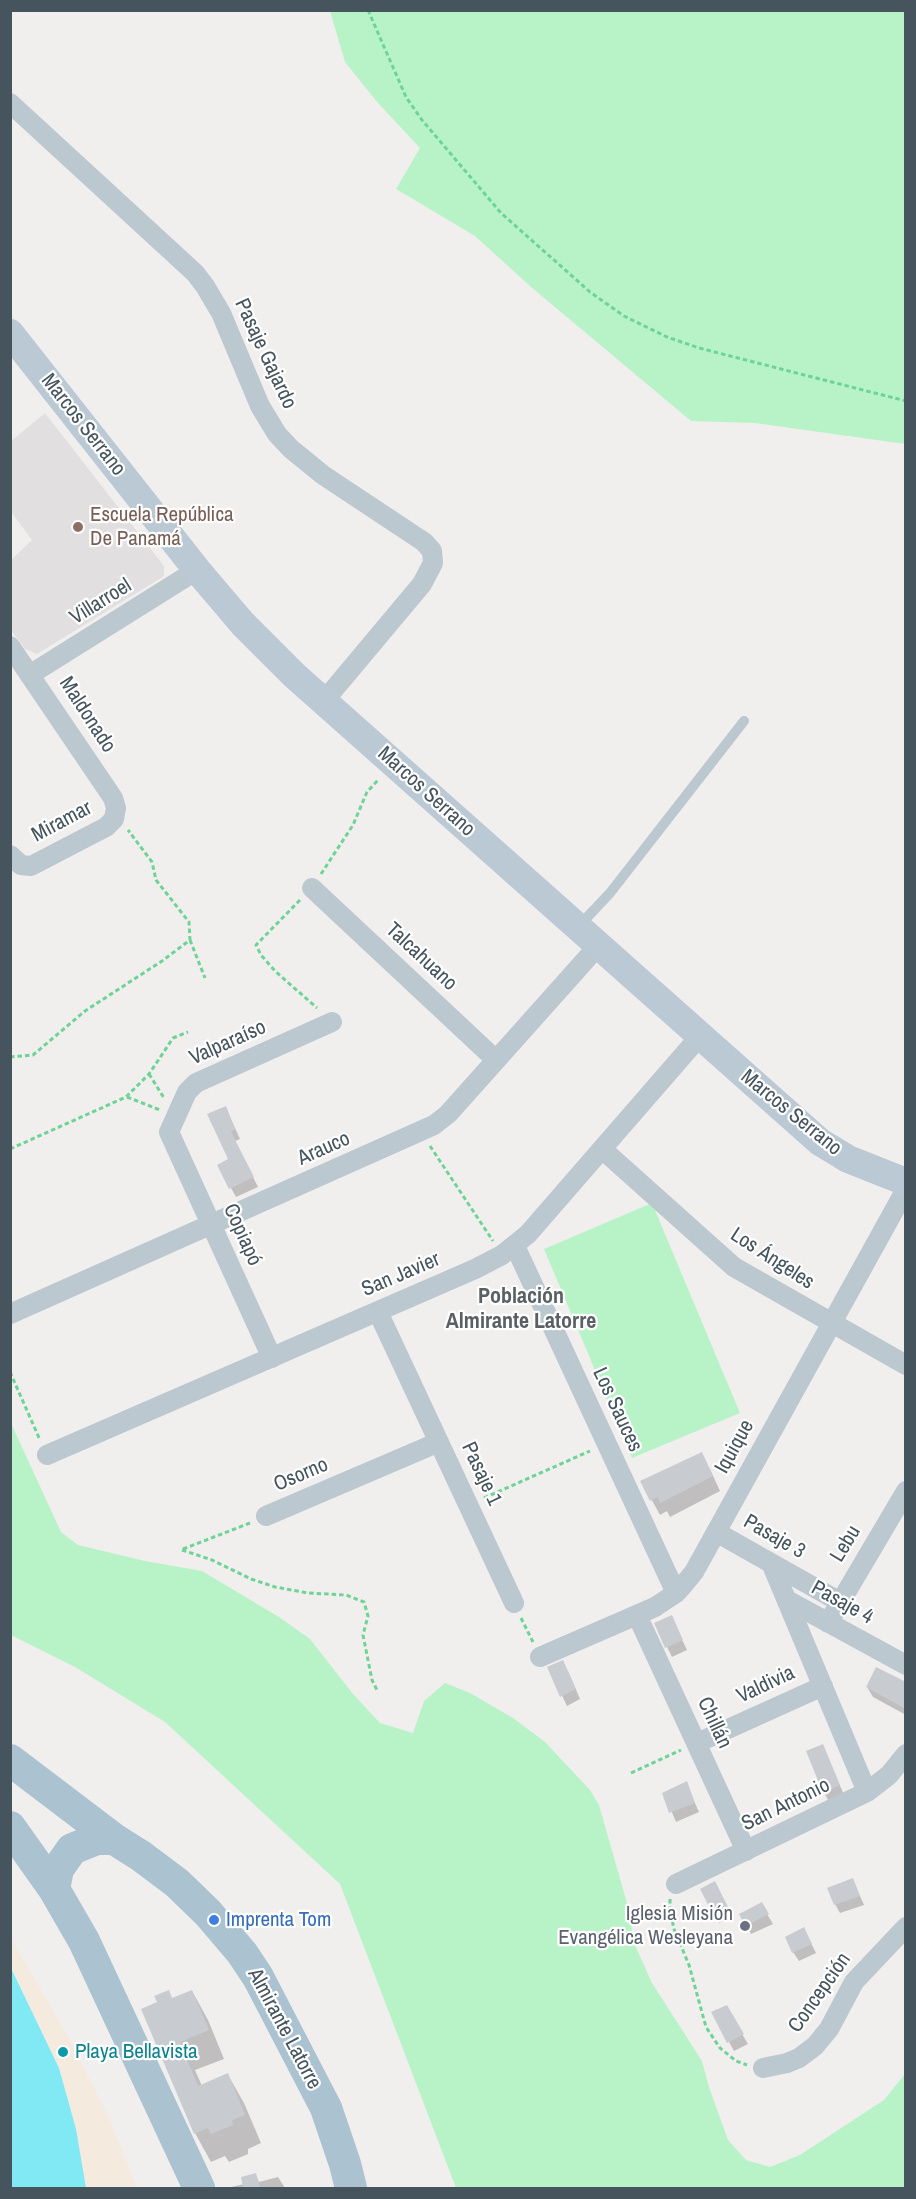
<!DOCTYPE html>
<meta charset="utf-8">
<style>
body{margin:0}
#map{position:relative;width:916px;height:2199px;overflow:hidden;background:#f1eeee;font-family:"Archivo Narrow",sans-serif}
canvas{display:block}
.frame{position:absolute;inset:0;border:12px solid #45545d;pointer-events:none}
</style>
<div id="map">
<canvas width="916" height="2199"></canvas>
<div class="frame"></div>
</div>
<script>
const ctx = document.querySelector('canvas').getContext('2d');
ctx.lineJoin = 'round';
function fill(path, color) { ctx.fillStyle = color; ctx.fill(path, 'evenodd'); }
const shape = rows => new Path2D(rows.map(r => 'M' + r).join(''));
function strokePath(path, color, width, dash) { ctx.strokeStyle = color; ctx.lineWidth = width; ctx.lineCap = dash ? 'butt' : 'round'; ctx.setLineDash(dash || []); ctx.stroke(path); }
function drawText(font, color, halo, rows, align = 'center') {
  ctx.font = font + ' "Archivo Narrow",sans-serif'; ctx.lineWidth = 4.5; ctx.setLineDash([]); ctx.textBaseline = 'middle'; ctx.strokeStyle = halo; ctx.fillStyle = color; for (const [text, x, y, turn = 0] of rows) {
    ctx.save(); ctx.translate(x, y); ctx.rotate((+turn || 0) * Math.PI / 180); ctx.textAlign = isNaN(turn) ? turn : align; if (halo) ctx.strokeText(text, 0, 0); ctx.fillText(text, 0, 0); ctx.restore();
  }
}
fill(shape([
 [45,413,164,566,164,576,37,654,25,649,11,630,11,560,32,540,12,513,10,442]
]), '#e2dfe0');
fill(shape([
 [330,11,905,11,905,444,755,423,691,421,531,287,475,236,396,189,420,148,378,103,345,62],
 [652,1203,740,1413,632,1458,544,1249],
 [10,1421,61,1532,78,1545,145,1561,202,1571,279,1617,310,1639,353,1694,380,1723,413,1733,424,1701,445,1683,470,1693,513,1718,545,1742,590,1790,599,1805,629,1910,634,1943,652,1983,702,2061,709,2087,728,2140,746,2160,770,2167,800,2155,884,2100,905,2074,905,2188,456,2188,340,1884,165,1722,75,1667,11,1635]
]), '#b8f3c8');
fill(shape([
 [10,1937,67,2035,107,2113,137,2188,86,2188,76,2129,59,2068,11,1966]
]), '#f4eadd');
fill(shape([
 [10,1966,59,2068,76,2129,86,2188,11,2188]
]), '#81e9f4');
fill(shape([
 [230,1117,240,1139,235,1141,258,1187,236,1197,231,1188],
 [710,1469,720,1491,670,1517,667,1511,660,1515,642,1482],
 [656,1624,676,1627,687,1650,672,1657],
 [549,1668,568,1671,580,1699,567,1706],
 [906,1684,906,1715,873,1697,867,1687],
 [823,1746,844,1795,829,1802,824,1792],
 [686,1783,699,1812,676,1822,664,1794],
 [853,1880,864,1905,840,1913,835,1904],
 [720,1893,732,1917,719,1923,714,1913],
 [761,1904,773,1924,751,1934,746,1925],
 [809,1939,816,1953,799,1961,793,1952],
 [192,1991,208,2020,224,2059,195,2070,202,2086,228,2075,244,2103,261,2143,248,2149,248,2154,229,2162,225,2156,211,2162,195,2133,173,1999],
 [726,2007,748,2044,734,2051,713,2013],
 [255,2175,259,2182,278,2177,285,2188,227,2188,244,2184]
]), '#0003');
fill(shape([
 [226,1106,235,1129,231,1132,254,1177,229,1189,217,1165,228,1159,207,1114],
 [702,1452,713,1476,660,1503,658,1497,650,1501,640,1481],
 [672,1615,683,1640,665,1648,654,1623],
 [563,1660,576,1689,560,1697,547,1667],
 [876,1667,906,1682,906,1709,866,1687],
 [823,1744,840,1785,823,1793,806,1751],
 [687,1781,695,1803,669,1813,662,1793],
 [853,1878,860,1896,834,1905,827,1888],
 [715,1881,728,1907,713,1914,700,1889],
 [762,1902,769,1914,745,1926,739,1914],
 [804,1927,812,1944,792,1953,785,1937],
 [169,1990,172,1998,192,1990,209,2030,180,2042,198,2086,228,2073,245,2115,232,2120,233,2125,211,2134,208,2128,194,2134,141,2009,157,2002,154,1996],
 [727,2005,744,2034,727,2043,711,2012],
 [256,2173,260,2188,243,2188,241,2177]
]), '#c8ccd1');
strokePath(shape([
 [368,10,406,97,422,120,501,213,590,292,624,316,667,337,699,348,906,401],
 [321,874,353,825,367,792,378,780],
 [300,900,256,945,261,955,275,971,317,1008],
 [190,940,205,978],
 [10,1057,33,1055,85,1011,162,961,190,940,189,922,156,880,152,862,128,830],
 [149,1074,164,1098],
 [127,1097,160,1110],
 [430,1146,493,1241],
 [10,1149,126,1097,149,1074,173,1038,188,1032],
 [10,1372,40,1440],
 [484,1498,590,1451],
 [183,1549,250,1523],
 [182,1550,212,1560,251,1579,275,1587,308,1593,346,1595,364,1602,368,1616,363,1635,372,1680,378,1692],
 [521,1618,533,1642],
 [631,1773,681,1750],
 [670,1899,670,1910,674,1929,689,1965,706,2027,720,2048,736,2061,747,2065]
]), '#6dd496', 3, [4.5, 3]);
strokePath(shape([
 [578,927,610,893,744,721]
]), '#bbc8cf', 10);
strokePath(shape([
 [10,103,195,273,205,286,221,313,260,406,277,434,291,449,323,475,424,542,432,551,433,563,422,584,324,701],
 [10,646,113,798,116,808,114,819,106,827,31,866,21,865,10,855],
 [31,674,197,570],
 [312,888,496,1060],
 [602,1149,734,1267,906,1365],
 [515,1246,676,1593],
 [378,1312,514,1603],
 [10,1314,434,1125,448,1114,598,946],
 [272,1358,169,1132,187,1092,196,1083,332,1022],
 [47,1455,475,1269,502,1255,528,1234,700,1036],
 [266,1516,439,1442],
 [716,1532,840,1602],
 [771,1563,867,1792],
 [787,1600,906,1665],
 [637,1615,746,1851],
 [828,1623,906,1491],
 [540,1657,655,1607,676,1593,685,1583,694,1572,906,1189],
 [697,1743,823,1686],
 [676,1884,867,1792,889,1775,906,1754],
 [763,2068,787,2063,799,2058,815,2046,829,2029,854,1982,906,1927]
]), '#bbc8cf', 20);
strokePath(shape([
 [10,333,197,570,243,624,294,675,820,1142,848,1159,906,1182]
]), '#bac9d4', 28);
strokePath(shape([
 [10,1760,114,1839,141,1856,177,1883,208,1913,242,1953,258,1977,326,2108,345,2164,351,2188],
 [10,1827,54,1889,84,1941,199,2188],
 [54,1889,58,1869,72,1849,97,1839,114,1839]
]), '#abc2d0', 32);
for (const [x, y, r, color] of [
 [78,527,6,"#8d6e63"],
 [214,1920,6,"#3f7fe0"],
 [745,1926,6,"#6b7280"],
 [63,2052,6,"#0f9aa8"]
]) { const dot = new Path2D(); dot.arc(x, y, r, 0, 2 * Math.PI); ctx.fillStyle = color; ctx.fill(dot); strokePath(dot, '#fff', 2); }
drawText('21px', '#45545d', '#fff', [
 ["Pasaje Gajardo",265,354,65],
 ["Marcos Serrano",83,425,52],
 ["Villarroel",101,602,-32],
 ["Maldonado",87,715,57],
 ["Marcos Serrano",426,792,42],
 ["Miramar",62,822,-28],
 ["Talcahuano",421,957,43],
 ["Valparaíso",228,1043,-24],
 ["Marcos Serrano",791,1113,39],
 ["Arauco",324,1149,-24],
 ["Copiapó",242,1235,66],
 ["Los Ángeles",772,1259,33],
 ["San Javier",401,1275,-23],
 ["Los Sauces",617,1410,65],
 ["Iquique",735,1447,-61],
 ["Pasaje 1",481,1474,65],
 ["Osorno",301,1475,-23],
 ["Pasaje 3",774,1537,30],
 ["Lebu",846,1544,-59],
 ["Pasaje 4",842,1603,29],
 ["Valdivia",766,1685,-25],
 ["Chillán",714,1723,65],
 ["San Antonio",786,1805,-26],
 ["Concepción",820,1993,-55],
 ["Almirante Latorre",284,2029,62]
]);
drawText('21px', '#785e54', '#fff', [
 ["Escuela República",90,515],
 ["De Panamá",90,539]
], 'left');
drawText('21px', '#5b616d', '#fff', [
 ["Iglesia Misión",733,1914],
 ["Evangélica Wesleyana",733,1938]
], 'right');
drawText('21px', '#366cbe', '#fff', [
 ["Imprenta Tom",226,1920]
], 'left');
drawText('21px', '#0d838f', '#fff', [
 ["Playa Bellavista",75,2052]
], 'left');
drawText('bold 22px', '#5a6064', '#fff', [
 ["Población",521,1297],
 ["Almirante Latorre",521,1322]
]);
</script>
